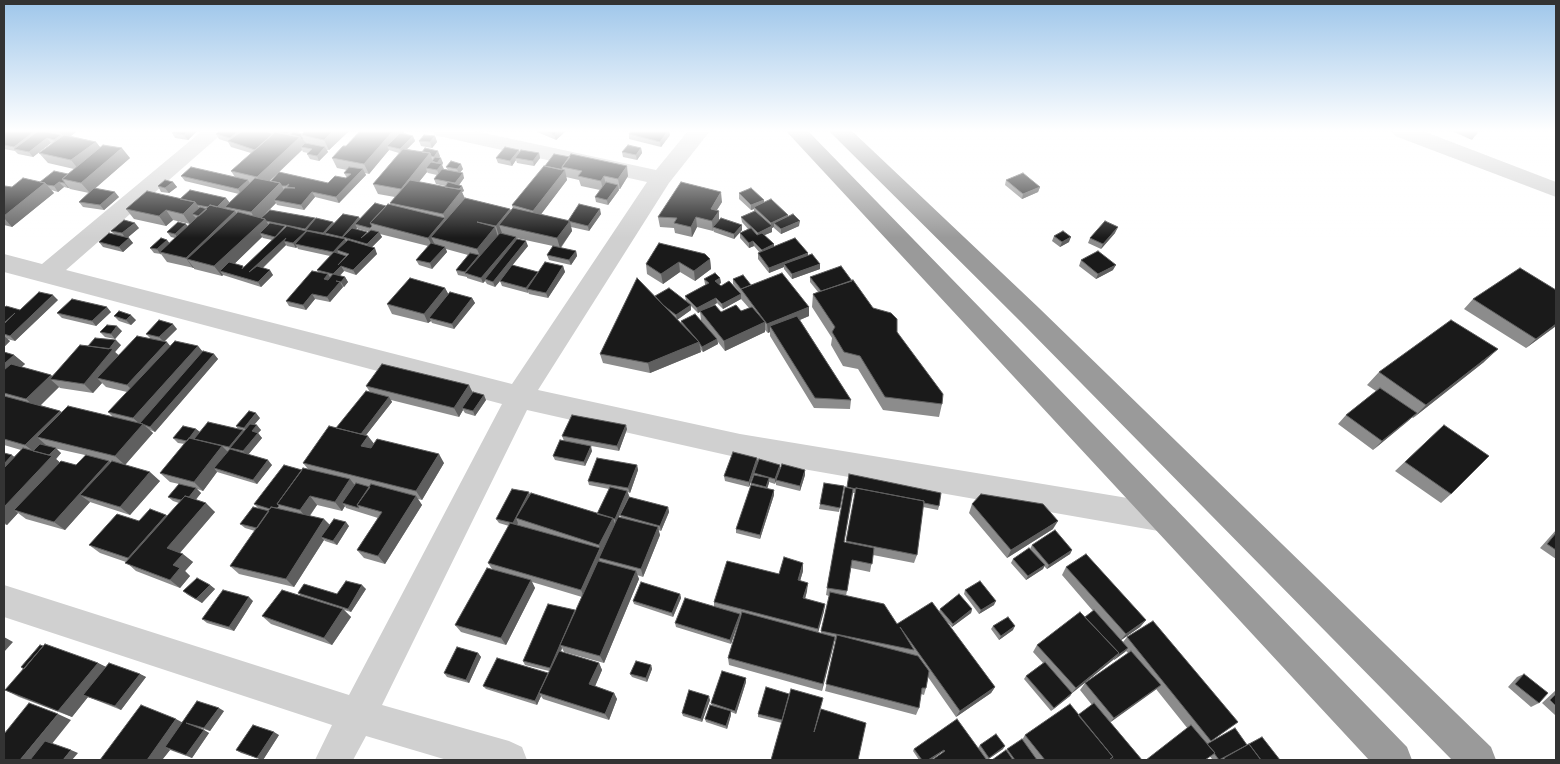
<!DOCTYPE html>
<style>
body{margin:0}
#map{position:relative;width:1560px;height:764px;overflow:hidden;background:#fff;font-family:"PT Sans Narrow",sans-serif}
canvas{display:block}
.frame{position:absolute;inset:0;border:5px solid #333;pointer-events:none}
</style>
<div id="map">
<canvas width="1560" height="764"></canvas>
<div class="frame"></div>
</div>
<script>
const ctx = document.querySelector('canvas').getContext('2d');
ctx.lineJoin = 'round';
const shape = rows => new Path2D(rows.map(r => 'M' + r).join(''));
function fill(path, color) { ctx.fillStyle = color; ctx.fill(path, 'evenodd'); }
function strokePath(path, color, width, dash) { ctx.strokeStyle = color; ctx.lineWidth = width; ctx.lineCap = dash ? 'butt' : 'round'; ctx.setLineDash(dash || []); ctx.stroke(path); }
fill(shape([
 [202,131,225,131,66,270,512,384,647,182,443,137,436,136,433,131,475,131,656,170,688,131,710,131,669,183,538,390,740,434,1164,504,1175,508,1179,518,1175,528,1164,532,740,458,527,410,382,705,509,741,522,747,527,760,447,760,366,736,353,760,315,760,332,725,4,617,4,585,349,695,502,404,4,272,4,254,42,264,202,131],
 [1392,131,1423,131,1556,182,1556,197,1395,136,1392,131]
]), '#d0d0d0');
fill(shape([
 [786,131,808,131,1407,747,1412,760,1369,760,786,131],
 [829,131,852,131,1039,308,1491,747,1496,760,1452,760,1021,322,829,131]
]), '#9a9a9a');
fill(shape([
 [4,131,77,131,71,136,96,142,100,147,130,158,95,188,119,197,104,210,83,207,79,202,89,193,70,189,69,188,68,188,64,187,58,192,51,190,54,193,12,227,4,225,4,187,12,187,40,182,68,174,74,169,48,163,39,153,52,144,51,143,33,157,18,154,15,151,4,149],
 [174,131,197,131,188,140,175,138,172,133],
 [219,131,300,131,298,133,303,134,305,131,349,131,329,150,327,150,328,152,319,161,310,159,307,154,308,153,303,152,302,150,270,181,328,183,347,178,344,173,347,170,337,168,332,158,346,146,404,133,413,136,415,141,407,149,440,156,439,158,443,163,442,165,444,169,448,170,446,167,463,169,460,172,464,178,459,185,462,186,464,191,462,192,465,198,510,209,511,210,513,208,512,205,545,166,554,154,628,176,620,189,618,189,619,190,608,205,596,202,595,197,600,190,581,186,579,180,566,177,567,180,541,214,568,221,601,214,589,231,571,227,572,231,561,248,576,251,577,256,571,265,549,260,547,255,553,246,516,238,517,240,528,246,512,265,538,273,563,266,565,272,548,298,529,294,528,292,528,293,502,286,500,281,495,287,487,284,485,281,483,283,467,278,467,277,458,275,456,270,468,255,446,249,447,252,432,269,419,265,416,260,428,246,380,234,382,237,372,247,377,254,356,275,344,271,340,276,345,277,348,282,344,287,342,286,343,287,330,302,315,299,306,310,289,306,286,301,318,272,317,270,330,256,298,249,297,247,296,248,287,246,286,245,263,268,273,275,261,287,223,275,222,276,194,269,194,268,167,262,161,254,154,253,150,248,167,240,169,243,175,238,171,237,167,232,188,226,196,218,190,224,173,220,166,226,134,219,126,209,180,199,226,198,229,203,239,194,185,181,181,176,235,177,231,171,251,153,231,147,228,142,219,139,216,134],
 [389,150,399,153,373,184,378,194,395,197,390,203,391,205,386,206,360,219,334,223,333,222,315,219,261,218,276,203,277,205,304,210,315,197,339,203,366,175,365,173,369,174],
 [427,172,428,173,437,175,434,179,436,184,445,186,445,187,419,182],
 [357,228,358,229,369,232,368,233,356,229],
 [262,237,263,238,272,240,244,267,234,264],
 [535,131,566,131,556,140],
 [1452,131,1479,131,1472,140],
 [629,134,670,135,661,147,629,139],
 [435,136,437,142,432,148,421,146,419,141],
 [641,148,642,153,637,160,623,157,622,152],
 [520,152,539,153,540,158,534,166,517,163,516,160,512,166,498,163,496,158],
 [1006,180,1040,187,1038,192,1022,199,1005,185],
 [173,182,177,187,169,193,161,192,158,186],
 [739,193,764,202,788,215,788,217,799,226,781,234,774,228,774,227,772,228,772,232,764,235,774,244,774,247,808,255,820,264,820,269,792,279,784,269,784,267,769,273,758,259,758,253,760,253,754,246,749,248,740,238,740,233,748,229,742,222,741,217,754,211,754,209,751,210,739,199],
 [722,202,717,210,719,211,719,220,742,230,734,239,714,232,713,230,713,231,697,227,692,237,675,233,674,228,660,227,658,217],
 [139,228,128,237,133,243,123,252,103,247,99,242,114,234,111,231],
 [1115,233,1101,249,1088,243,1090,238],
 [1054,236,1069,242,1060,247,1052,241],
 [710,259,711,269,695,281,680,272,663,284,647,274,646,264],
 [1081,260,1113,270,1096,279,1079,266],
 [810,277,873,308,897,332,942,404,939,417,883,410,858,369,843,366,831,345,832,338,812,307,813,294,818,292,810,282],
 [720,278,721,283,719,284,721,286,741,294,741,299,723,309,717,303,713,306,721,312,741,311,749,308,741,299,741,294,733,284,733,279,809,307,809,316,800,320,851,400,850,409,814,408,770,336,770,332,768,333,765,330,765,332,725,351,718,342,718,344,703,352,700,349,701,352,650,373,603,363,600,354,655,296,688,303,686,301,685,296,706,285,705,284,704,279],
 [691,306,698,313,700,312,701,320,681,321,681,323,677,320,691,310],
 [445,288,448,294,472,298,475,303,454,329,432,323,431,321,428,323,392,314,387,304],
 [1556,290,1556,326,1526,348,1464,309,1473,299],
 [58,300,15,341,7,339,10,341,4,347,4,308,20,310],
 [111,312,96,326,62,318,57,313],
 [114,316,136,320,131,325,119,321],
 [177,329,164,341,170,346,198,346,203,352,214,354,218,359,155,432,150,430,153,433,125,465,160,481,130,515,90,502,65,530,26,519,18,513,7,525,4,524,4,453,14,457,21,450,4,445,4,352,14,355,25,364,21,367,51,375,52,376,88,346,121,345,115,352,119,355,150,338,146,334],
 [102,383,106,387,127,392,108,412,113,417,62,412,60,411,40,405,59,387,60,388,93,393],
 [49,447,85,455,76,465,59,462,56,459,61,453],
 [122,331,115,339,105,337,100,332],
 [1484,362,1413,418,1412,417,1373,450,1338,424,1346,415,1376,391,1367,385,1379,372],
 [366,386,473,393,486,400,475,416,465,413,463,410,459,417,391,400,392,402,366,435,374,444,444,463,422,500,418,499,422,505,385,564,364,558,357,550,378,518,346,508,345,506,342,511,317,505,310,516,330,525,349,526,337,545,325,541,324,540,294,587,239,574,230,566,255,531,245,528,240,524,258,508,254,504,302,470,308,469,303,463,370,392],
 [260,418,254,425,261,430,258,433,262,438,248,455,272,465,257,484,217,472,203,491,197,489,201,493,195,500,215,512,180,553,193,562,185,571,190,576,180,588,136,571,126,562,100,553,89,545,139,521,166,515,167,516,179,503,173,501,168,497,179,484,170,482,160,473,185,444,178,443,173,438,196,429,200,432,238,429,236,426],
 [1444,425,1451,494,1441,503,1395,471],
 [627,429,619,451,575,443,592,451,585,466,555,460,553,456,564,441,562,436],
 [757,458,758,462,780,469,805,475,800,491,776,485,776,480,775,484,769,482,767,489,774,490,774,495,760,539,736,533,736,529,751,486,751,483,754,474,749,487,725,481,724,476],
 [637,465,638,470,630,493,628,492,629,496,619,517,621,518,620,515,668,507,669,512,661,531,658,530,660,535,643,577,637,575,639,579,604,663,564,652,562,648,561,652,599,663,602,670,595,686,614,693,617,699,609,720,543,699,541,696,537,705,486,689,483,686,548,673,549,671,525,665,523,661,575,610,575,612,582,597,532,582,535,588,506,645,461,632,455,625,492,569,488,563,509,526,499,523,496,519,530,494,597,514,609,489,589,485,588,481],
 [845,487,939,506,938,510,923,507,917,555,914,563,873,555,870,572,851,568,846,596,897,624,939,612,940,609,972,609,971,613,952,627,944,619,995,687,991,693,956,717,928,677,926,688,924,695,921,694,919,708,916,715,825,691,836,641,834,641,822,691,729,665,728,658,741,616,740,616,740,618,731,644,676,627,675,623,714,607,714,602,779,574,803,571,800,581,807,591,805,599,824,611,818,633,821,633,829,596,826,595,827,588],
 [853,493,855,493,846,543,844,542],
 [843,491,839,512,819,509,820,504],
 [972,504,1053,529,1007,558,969,513],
 [1556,530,1556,559,1540,548],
 [1032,545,1072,550,1070,554,1047,569,1044,566,1043,569,1026,580,1011,563,1013,559,1030,549],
 [1066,567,1146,620,1140,627,1121,640,1123,642,1127,637,1238,722,1207,744,1247,745,1280,760,1220,760,1241,749,1220,760,1209,760,1212,759,1156,689,1110,722,1142,760,992,760,1022,740,1025,735,1078,715,1092,705,1080,690,1085,683,1128,653,1126,651,1114,660,1114,659,1072,693,1070,696,1051,711,1024,679,1026,676,1043,663,1033,652,1037,645,1085,617,1093,611,1062,575],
 [210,585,215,589,202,603,188,595,183,591],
 [366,589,351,612,344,610,351,617,332,645,271,624,262,616,300,595,298,593,337,594],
 [965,590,994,605,979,614,964,594],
 [680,594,681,598,673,617,634,604,633,601],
 [253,601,234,631,207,623,202,619],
 [993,626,1013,630,999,640,991,629],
 [478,653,481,657,469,683,447,677,444,673],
 [98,663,106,667,140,674,146,677,121,710,88,697,72,717,19,697,5,690],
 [651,665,652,669,647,682,632,677,630,674],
 [1524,674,1539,703,1531,707,1508,687,1517,677],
 [746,678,746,682,736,714,731,712,731,715,727,729,706,722,705,719,712,706,711,703],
 [1556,690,1556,714,1555,715,1542,703],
 [789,694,789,697,782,723,758,717,758,714],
 [710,700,702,722,683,716,682,713],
 [224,711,210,731,200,728,209,733,192,758,170,750,162,760,100,760,182,722],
 [279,735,263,760,241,753,236,750],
 [980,745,1003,749,987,760,942,752,931,760,919,760,913,751,914,749,978,748]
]), '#8c8c8c');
fill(shape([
 [35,131,38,131,17,150,14,147],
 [59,131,77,131,66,140],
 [188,131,197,131,188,140,184,135],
 [239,131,248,131,233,143,230,138],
 [333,131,349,131,329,150,324,140],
 [393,131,404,131,404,133,393,147,387,146,389,150,369,174,364,164],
 [558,131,566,131,556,140,554,135],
 [668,131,669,131,670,135,661,147,660,142],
 [61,135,65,140,59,145,54,140],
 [413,136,415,141,402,154,400,149],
 [435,136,437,142,432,148,430,142],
 [300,137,303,139,306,144,301,147,302,150,263,187,257,177],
 [47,138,51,143,33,157,29,152],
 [96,142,104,152,79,170,71,160],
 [325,147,328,152,319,161,317,156],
 [122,148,130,158,90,193,81,183],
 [641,148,642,153,637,160,636,155],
 [519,150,520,155,515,158,516,160,512,166,510,161],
 [438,151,440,156,436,162,434,157],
 [430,153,433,162,432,161,433,165,426,168,427,172,405,199,401,189],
 [539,153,540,158,534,166,533,161],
 [441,158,443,163,442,165,444,170,439,175,437,170,439,168,437,163],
 [461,164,463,169,459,174,457,169],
 [627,166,628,176,620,189,618,179],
 [363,169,366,175,339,203,336,197],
 [565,170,567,180,536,221,533,211],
 [463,173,464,178,457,188,455,183],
 [604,176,606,186,603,191,601,181],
 [248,180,251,185,241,194,238,189],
 [59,182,64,187,58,192,54,186],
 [173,182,177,187,169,193,165,188],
 [45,183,54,193,12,227,4,218,4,216],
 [64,183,65,183,69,188,68,188],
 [280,183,286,193,274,200,276,203,257,222,251,212],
 [618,185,619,190,608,205,607,200],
 [462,186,464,191,462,192,465,200,431,237,435,245,433,247,428,238,445,218,443,214,456,193],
 [1040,187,1038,192,1022,199,1023,194],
 [115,192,119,197,104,210,100,205],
 [312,192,315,197,304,210,301,205],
 [721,192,722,202,711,219,711,209],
 [226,198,230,203,218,214,215,209],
 [764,200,764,205,754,207,754,209,751,210,751,205],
 [195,202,202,212,192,214,196,218,190,224,183,214],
 [510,209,514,219,499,225,502,233,499,236,496,226],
 [600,209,601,214,589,231,588,226],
 [166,210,173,220,166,226,159,216],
 [235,211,242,221,187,259,194,268,193,268,186,258],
 [719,211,719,221,713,227,713,231,712,221],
 [788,215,788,220,774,223,774,227,772,228,772,232,758,238,758,233,771,227,771,223],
 [359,217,362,222,355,224,357,228,348,239,343,237,348,244,337,250,339,254,336,257,333,252,344,240,342,237],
 [696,217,697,227,692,237,691,227],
 [315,218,318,224,306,230,308,233,295,244,297,247,296,248,293,243,306,231,305,229],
 [265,219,271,229,260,233,262,237,226,272,220,271,223,275,222,276,214,266],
 [570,221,572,231,560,248,557,238],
 [800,221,799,226,781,234,781,229],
 [333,222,336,227,325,233,327,237,326,238,323,233],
 [135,223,139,228,126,239,122,233],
 [186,224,190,229,179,239,175,234],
 [742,225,742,230,734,239,734,234],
 [495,227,498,237,481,259,477,249],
 [1118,227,1115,233,1101,249,1103,244],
 [379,232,382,237,370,249,367,244],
 [516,237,518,242,485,279,485,281,483,283,481,278],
 [1071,237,1069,242,1060,247,1062,242],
 [129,238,133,243,123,252,119,247],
 [286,238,284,241,286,245,253,277,249,272],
 [167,240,171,245,160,252,161,255,157,249],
 [526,241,528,246,495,287,493,282],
 [753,241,754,246,749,248,749,243],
 [774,244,774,249,762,255,762,250],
 [445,247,447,252,432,269,430,263],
 [375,248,377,254,356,275,353,270],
 [576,251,577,256,571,265,569,260],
 [808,253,808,258,784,264,784,267,769,273,769,268],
 [479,255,481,261,465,273,467,277,465,272],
 [346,256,349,261,341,266,344,271,336,279,333,274,338,265],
 [710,259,711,269,695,281,694,271],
 [679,262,680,272,663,284,661,274],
 [820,264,820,269,792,279,792,274],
 [1116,265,1113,270,1096,279,1098,274],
 [563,266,565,272,548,298,546,293],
 [270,270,273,275,261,287,258,282],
 [538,272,539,277,527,289,528,293,526,288],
 [328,274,331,279,327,284,324,279],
 [345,277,348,282,344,287,341,282],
 [720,278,721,283,716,286,715,281],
 [340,282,343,287,330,302,327,297],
 [445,288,450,297,429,318,431,321,428,323,424,314],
 [312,294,315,299,306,310,303,305],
 [741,294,741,299,723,309,722,304],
 [53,295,58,300,15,341,10,336],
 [472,298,475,303,454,329,452,324],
 [716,298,717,303,698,313,697,308],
 [691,305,691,310,677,320,676,315],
 [107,307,111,312,96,326,92,321],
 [809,307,809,316,773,331,770,326,770,332,768,333,767,324],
 [131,315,136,320,131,325,126,320],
 [765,322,765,332,725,351,724,341],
 [173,324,177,329,164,342,159,337],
 [1556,324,1556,326,1526,348,1536,339],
 [117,326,122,331,115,339,111,334],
 [4,336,10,341,4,347],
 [717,339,718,344,703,352,702,347],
 [116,340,121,345,115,352,122,359,97,378,102,383,93,393,84,384,107,351],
 [167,342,175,352,136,394,127,385],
 [699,342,701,352,650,373,648,363],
 [198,346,206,356,144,425,153,433,125,465,115,456,140,424,133,418],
 [1498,349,1484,362,1413,418,1426,405],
 [214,354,218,359,155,432,150,427],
 [14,355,25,364,4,383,4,364],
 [51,375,56,380,50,379,59,387,37,409,26,399],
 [469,385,474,395,462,408,463,410,459,417,454,408],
 [484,395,486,400,475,416,473,411],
 [389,397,392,402,363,439,360,435],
 [60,411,71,420,37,437,46,445,37,454,25,445],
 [256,413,260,418,248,432,244,428],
 [1417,413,1407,422,1373,450,1382,441],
 [257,425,261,430,258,433,262,438,247,456,243,451,252,431],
 [626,425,627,429,619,451,617,446],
 [196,429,201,433,196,439,187,441],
 [243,430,247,434,230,448,233,452,229,447],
 [368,436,375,445,368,455,361,446],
 [222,446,231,455,214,468,217,472,203,491,194,482],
 [591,446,592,451,585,466,584,462],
 [56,448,61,453,56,459,63,465,14,510,18,513,7,525,4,522,4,507,48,456],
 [439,454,444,463,422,500,416,491],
 [12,455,23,464,4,485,4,464],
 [757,458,758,462,749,487,749,482],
 [268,460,272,465,257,484,253,480],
 [109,461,119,470,80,495,90,502,65,530,54,522],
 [637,465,638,470,630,493,628,488],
 [780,465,780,469,775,484,775,479],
 [805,470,805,475,800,491,800,486],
 [150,472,160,481,130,515,120,507],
 [769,478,769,483,766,492,766,487],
 [350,479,357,488,342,503,345,506,342,511,335,502],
 [196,488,201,493,191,506,186,501],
 [774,490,774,495,760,539,760,535],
 [627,491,629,496,616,523,615,519],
 [529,492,531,497,516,518],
 [310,496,317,505,307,519,300,510],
 [416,496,422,505,385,564,378,556],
 [206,503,215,512,177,556,167,548],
 [668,507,669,512,661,531,660,526],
 [166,515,176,523,138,566,128,558],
 [516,518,518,523,516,527,513,523],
 [613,518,616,527,599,558,600,562,584,597,581,590,600,549,599,545],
 [324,519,332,527,321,537,324,540,294,587,286,579],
 [1058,521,1053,529,1007,558,1011,550],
 [346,522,349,526,337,545,333,541],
 [658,527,660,535,643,577,641,569],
 [1072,550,1070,554,1047,569,1049,565],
 [183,554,193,562,185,571,190,576,180,588,170,580,173,565],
 [803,563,803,571,798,588,798,580],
 [1045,565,1043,569,1026,580,1028,576],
 [636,571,639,579,604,663,600,656],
 [531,580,535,588,506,645,501,638],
 [808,583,807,591,803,606,803,598],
 [210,585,215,589,202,603,196,599],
 [362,585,366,589,351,612,348,609],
 [680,594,681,598,673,617,672,613],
 [249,597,253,601,234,631,229,627],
 [996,601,994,605,979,614,981,610],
 [825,604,824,611,817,636,818,629],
 [343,609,351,617,332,645,324,638],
 [972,609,971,613,952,627,953,624],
 [575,610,577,614,560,645,562,648,553,671,550,668],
 [740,614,740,618,731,644,730,640],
 [1146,620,1140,627,1120,641,1126,634],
 [1015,626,1013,630,999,640,1001,636],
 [4,637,13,642,4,652],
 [835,637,834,644,822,691,823,684],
 [1128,648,1125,652,1114,660,1117,656],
 [478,653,481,657,469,683,466,680],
 [1119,653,1113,660,1071,694,1076,688],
 [98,663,110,669,83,695,88,697,72,717,58,711],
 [599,663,602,670,593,691,589,684],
 [651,665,652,669,647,682,646,678],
 [140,674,146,677,121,710,115,706],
 [746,678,746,682,736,714,735,711],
 [1161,685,1154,691,1108,724,1114,718],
 [995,687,991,693,956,717,960,711],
 [539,693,541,696,537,705,535,701],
 [614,693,617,699,609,720,605,714],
 [1072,693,1070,696,1051,711,1054,708],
 [709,696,710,700,702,722,701,719],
 [219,708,224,711,210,731,204,728],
 [731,711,731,715,727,729,726,726],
 [58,714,71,720,39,760,20,760],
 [176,719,187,725,165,747,170,750,162,760,147,760],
 [204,730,209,733,192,758,186,755],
 [274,732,279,735,263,760,262,760,257,758],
 [1005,746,1003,749,987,760,989,758],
 [71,750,78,753,72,760,63,760],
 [944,750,942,752,931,760,928,760]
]), '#5f5f5f');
const building = shape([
 [4,131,35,131,14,147,4,145,4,131],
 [38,131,42,131,61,135,54,140,47,138,29,152,14,149,38,131],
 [174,131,188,131,184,135,172,133,174,131],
 [219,131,239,131,230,138,216,134,219,131],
 [242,131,266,131,273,134,255,150,228,141,242,131],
 [272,131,291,131,287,134,272,131],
 [305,131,333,131,324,140,301,135,305,131],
 [360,131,393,131,364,164,332,158,343,146,346,146,360,131],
 [546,131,558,131,554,135,546,131],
 [631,131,668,131,660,142,629,134,631,131],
 [275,132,300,137,257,177,231,171,275,132],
 [293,132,303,134,301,135,303,139,302,140,300,137,289,135,293,132],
 [400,133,413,136,400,149,387,146,400,133],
 [64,135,96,142,71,160,39,153,64,135],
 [424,135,435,136,430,142,419,141,424,135],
 [305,143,325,147,317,156,307,154,312,149,301,147,305,143],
 [103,145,122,148,81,183,62,179,103,145],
 [628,145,641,148,636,155,622,152,628,145],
 [505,147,519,150,510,161,496,158,505,147],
 [425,148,438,151,434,157,431,156,430,153,422,152,425,148],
 [403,149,430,153,401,189,373,184,403,149],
 [521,150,539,153,533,161,515,158,521,150],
 [554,154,570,157,562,167,562,170,545,166,554,154],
 [571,154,627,166,618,179,604,176,601,181,578,176,582,171,562,167,571,154],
 [435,157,441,158,437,163,432,161,435,157],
 [451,161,461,164,457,169,446,167,451,161],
 [431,162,442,164,437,170,426,168,431,162],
 [544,166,565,170,533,211,512,205,544,166],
 [191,167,248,180,238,189,181,176,191,167],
 [349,167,363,169,336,197,312,192,301,205,274,200,285,188,295,188,287,187,289,184,286,186,282,186,280,183,271,181,279,172,328,183,335,176,346,178,351,174,344,173,349,167],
 [442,169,463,173,455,183,434,179,442,169],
 [54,171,68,174,62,179,65,183,64,183,59,182,54,186,47,185,45,183,40,182,54,171],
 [1023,173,1040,187,1023,194,1006,180,1023,173],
 [23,178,45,183,4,216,4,187,5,186,12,187,23,178],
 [255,178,280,183,251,212,225,207,255,178],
 [165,180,173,182,165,188,158,186,165,180],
 [410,180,462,190,443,214,390,203,410,180],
 [448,182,462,186,459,189,445,187,448,182],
 [606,182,618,185,607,200,595,197,606,182],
 [681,182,721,192,711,209,719,211,712,221,696,217,691,227,674,223,677,218,658,217,681,182],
 [94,188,115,192,100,205,79,202,94,188],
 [751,188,764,200,751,205,739,193,751,188],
 [190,190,226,198,217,207,210,205,208,207,197,205,195,202,180,199,190,190],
 [147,191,195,202,183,214,166,210,159,216,126,209,147,191],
 [465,198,510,209,496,226,477,222,495,227,477,249,431,237,465,198],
 [771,199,788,215,771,223,754,207,771,199],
 [375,203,386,206,370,223,372,226,370,228,355,224,375,203],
 [388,204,445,218,428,238,370,223,388,204],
 [579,204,600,209,588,226,568,221,579,204],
 [210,205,235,211,186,258,160,252,210,205],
 [200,207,207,209,199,216,192,214,200,207],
 [513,208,570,221,557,238,499,225,513,208],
 [270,210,315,218,305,229,266,221,265,219,261,218,270,210],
 [755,211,772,226,758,233,741,217,755,211],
 [238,212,265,219,214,266,187,259,238,212],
 [343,214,359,217,342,237,325,233,343,214],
 [793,214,800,221,781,229,774,223,793,214],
 [316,218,333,222,323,233,306,230,316,218],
 [721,218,742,225,734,234,713,227,721,218],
 [124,220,135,223,122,233,111,231,124,220],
 [1105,221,1118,227,1103,244,1090,238,1105,221],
 [178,222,186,224,175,234,167,232,178,222],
 [270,223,285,226,275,237,260,233,270,223],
 [287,226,306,231,293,243,284,241,286,238,249,272,257,266,270,270,258,282,220,271,229,262,243,266,242,269,287,226],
 [352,228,367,232,361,238,371,230,379,232,367,244,343,237,352,228],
 [751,228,757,235,762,233,774,244,762,250,753,241,749,243,740,233,751,228],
 [307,231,345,239,333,252,295,244,307,231],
 [1063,231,1071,237,1062,242,1054,236,1063,231],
 [109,233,129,238,119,247,99,242,109,233],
 [500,233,516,237,481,278,465,273,500,233],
 [161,238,167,240,157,249,150,248,161,238],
 [795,238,808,253,769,268,758,253,795,238],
 [517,239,526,241,493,282,485,279,517,239],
 [348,240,375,248,353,270,341,266,333,274,317,270,334,252,346,256,338,265,349,254,337,250,348,240],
 [431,243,445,247,430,263,416,260,431,243],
 [659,243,705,254,710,259,694,271,679,262,661,274,646,264,659,243],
 [553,246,576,251,569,260,547,255,553,246],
 [1098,251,1116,265,1098,274,1081,260,1098,251],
 [470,253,479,255,465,272,456,270,470,253],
 [812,254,820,264,792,274,784,264,812,254],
 [545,262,563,266,546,293,527,289,545,262],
 [512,265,538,272,526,288,500,281,512,265],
 [841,266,852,281,821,291,810,277,841,266],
 [1520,268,1556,290,1556,324,1536,339,1473,299,1520,268],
 [312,271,328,274,324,279,328,280,333,274,345,277,341,282,336,281,340,282,327,297,312,294,303,305,286,301,312,271],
 [715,273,720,278,715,281,721,286,729,281,741,294,722,304,716,298,697,308,685,296,709,283,704,279,715,273],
 [782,273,809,307,767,324,741,289,782,273],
 [743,275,751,285,741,289,733,279,743,275],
 [410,278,445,288,424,314,387,304,410,278],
 [637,278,699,342,648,363,600,354,637,278],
 [853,280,873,308,891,313,897,319,897,332,943,394,942,404,885,397,860,356,844,352,832,332,835,327,813,294,853,280],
 [669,288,691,305,676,315,663,305,655,296,669,288],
 [39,292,53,295,10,336,4,334,4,324,15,313,4,323,4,308,6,306,20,310,39,292],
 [450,292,472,298,452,324,429,318,450,292],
 [72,299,107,307,92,321,57,313,72,299],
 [715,305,721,312,736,305,741,311,752,307,765,322,724,341,700,311,715,305],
 [119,311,131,315,126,320,114,316,119,311],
 [695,314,717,339,702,347,700,344,699,342,681,321,695,314],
 [797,316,851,400,815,398,770,326,797,316],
 [159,320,173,324,159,337,146,334,159,320],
 [1451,320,1498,349,1426,405,1379,372,1451,320],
 [107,325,117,326,111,334,100,332,107,325],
 [137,336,167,342,127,385,97,378,137,336],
 [95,338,116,340,109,349,88,346,95,338],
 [175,341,198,346,133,418,108,412,175,341],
 [80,345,113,349,84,384,50,379,80,345],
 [203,351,214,354,150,427,140,423,203,351],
 [4,352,14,355,4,364,4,352],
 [11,364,51,375,26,399,4,393,4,370,11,364],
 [382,364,469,385,454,408,366,386,382,364],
 [1380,388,1417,413,1382,441,1346,415,1380,388],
 [366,391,389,397,361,434,336,428,366,391],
 [473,392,484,395,473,411,462,408,473,392],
 [4,396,60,411,25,445,4,439,4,396],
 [68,406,143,424,115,456,37,437,68,406],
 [249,411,256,413,244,428,236,426,249,411],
 [572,415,626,425,617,446,562,436,572,415],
 [208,422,243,430,229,447,194,439,208,422],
 [250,424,257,425,252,431,258,433,243,451,230,448,250,424],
 [1444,425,1489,456,1451,494,1405,462,1444,425],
 [183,426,196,429,187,441,173,438,183,426],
 [329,426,368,436,361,446,371,448,377,439,439,454,416,491,303,463,329,426],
 [189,438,222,446,194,482,160,473,189,438],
 [560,440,591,446,584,462,553,456,560,440],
 [40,444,56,448,49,455,33,451,40,444],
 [23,448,52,456,4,507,4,468,23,448],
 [230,449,268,460,253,480,214,468,230,449],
 [733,452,757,458,749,482,724,476,733,452],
 [4,453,12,455,4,464,4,453],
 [86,455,109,461,54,522,14,510,61,461,76,465,86,455],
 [597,458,637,465,628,488,588,481,597,458],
 [759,459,780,465,775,479,754,473,759,459],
 [112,461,150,472,120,507,80,495,112,461],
 [782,464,805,470,800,486,776,480,782,464],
 [284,465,302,470,277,504,279,506,277,508,271,507,270,509,254,504,284,465],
 [303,468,350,479,335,502,310,496,300,510,277,504,303,468],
 [849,474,941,493,939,506,924,503,924,501,856,488,856,489,847,487,849,474],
 [754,475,769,478,766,487,751,483,754,475],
 [356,483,370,487,357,505,359,508,342,503,356,483],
 [824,483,844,486,840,508,820,504,824,483],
 [179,484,196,488,189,497,185,496,181,500,168,497,179,484],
 [371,484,416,496,378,556,357,550,382,512,357,505,371,484],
 [751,485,774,490,760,535,736,529,751,485],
 [610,487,627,491,615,519,597,514,610,487],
 [845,487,853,489,844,542,874,548,872,564,852,560,847,591,827,588,845,487],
 [856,488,924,501,917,555,846,541,856,488],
 [512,489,529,492,513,523,496,519,512,489],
 [531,493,613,518,599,545,516,518,531,493],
 [981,494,1043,504,1058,521,1011,550,972,504,981,494],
 [185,496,206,503,167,548,183,554,173,565,180,568,170,580,125,563,185,496],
 [629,497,668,507,660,526,620,515,629,497],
 [253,507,269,511,257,528,240,524,253,507],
 [271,507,324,519,286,579,230,566,271,507],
 [150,509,166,515,128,558,89,545,117,514,139,521,150,509],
 [618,517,658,527,641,569,599,558,618,517],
 [334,519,346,522,333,541,321,537,334,519],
 [510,523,600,548,581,590,488,563,510,523],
 [1055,530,1072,550,1049,565,1032,545,1055,530],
 [1556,533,1556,550,1547,544,1556,533],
 [1029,548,1045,565,1028,576,1013,559,1029,548],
 [1086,554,1146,620,1126,634,1066,567,1086,554],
 [784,557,803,563,798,580,808,583,803,598,825,604,818,629,714,602,727,561,779,574,784,557],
 [598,561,636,571,600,656,560,645,598,561],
 [487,568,531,580,501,638,455,625,487,568],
 [197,578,210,585,196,599,183,591,197,578],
 [346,581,362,585,348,609,298,593,304,584,337,594,346,581],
 [980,581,996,601,981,610,965,590,980,581],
 [641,582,680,594,672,613,633,601,641,582],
 [223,590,249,597,229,627,202,619,223,590],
 [282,590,343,609,324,638,262,616,282,590],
 [830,592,884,604,897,624,932,602,995,687,960,711,900,627,914,650,821,631,830,592],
 [959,594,972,609,953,624,940,609,959,594],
 [685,598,740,614,730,640,675,623,685,598],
 [548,604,575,610,550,668,523,661,548,604],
 [1094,610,1128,648,1117,656,1119,653,1085,617,1094,610],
 [742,612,835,637,823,684,728,658,742,612],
 [1080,612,1119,653,1076,688,1037,645,1080,612],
 [1008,617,1015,626,1001,636,993,626,1008,617],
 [1153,621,1238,722,1211,741,1127,637,1153,621],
 [837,635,918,656,929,671,926,688,922,688,919,708,826,684,837,635],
 [45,644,98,663,58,711,5,690,45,644],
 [40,645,43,646,24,669,21,667,40,645],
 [457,647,478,653,466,680,444,673,457,647],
 [559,651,599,663,589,684,614,693,605,714,539,693,559,651],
 [1131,651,1161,685,1114,718,1085,683,1131,651],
 [497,658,548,673,535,701,483,686,497,658],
 [636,661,651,665,646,678,630,674,636,661],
 [1045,662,1072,693,1054,708,1026,676,1045,662],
 [109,663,140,674,115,706,83,695,109,663],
 [722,671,746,678,735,711,711,703,722,671],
 [1524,674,1548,693,1539,703,1515,684,1524,674],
 [766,687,789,694,782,720,758,714,766,687],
 [791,689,823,698,814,732,821,709,866,723,858,760,771,760,791,689],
 [689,690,709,696,701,719,682,713,689,690],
 [1556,694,1556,706,1550,700,1556,694],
 [197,701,219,708,204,728,186,723,204,730,186,755,165,747,197,701],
 [29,703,58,714,20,760,4,760,4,734,29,703],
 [1094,703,1142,760,1115,760,1114,759,1111,760,1110,759,1113,757,1078,715,1094,703],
 [1070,704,1113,757,1109,760,1045,760,1025,735,1070,704],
 [141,705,176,719,147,760,100,760,141,705],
 [710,705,731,711,726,726,705,719,710,705],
 [957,719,986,759,985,760,932,760,945,751,944,750,928,760,922,760,914,749,957,719],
 [253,725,274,732,257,758,236,750,253,725],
 [1191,725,1215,753,1205,760,1146,760,1191,725],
 [1235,728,1247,745,1219,760,1214,753,1215,753,1207,744,1235,728],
 [996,734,1005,746,989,758,980,745,996,734],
 [1262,737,1280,760,1261,760,1249,744,1262,737],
 [1022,739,1037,760,1015,760,1007,749,1022,739],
 [45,741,71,750,63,760,30,760,45,741],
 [1249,744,1261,760,1225,760,1224,758,1249,744],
 [1006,750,1013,760,992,760,1006,750]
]);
fill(building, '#1a1a1a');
strokePath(building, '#5f5f5f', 1);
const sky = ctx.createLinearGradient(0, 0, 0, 238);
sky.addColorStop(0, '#9ec6ea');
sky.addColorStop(0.55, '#fff');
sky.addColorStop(1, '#ffffff00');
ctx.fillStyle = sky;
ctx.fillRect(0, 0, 1560, 238);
</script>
